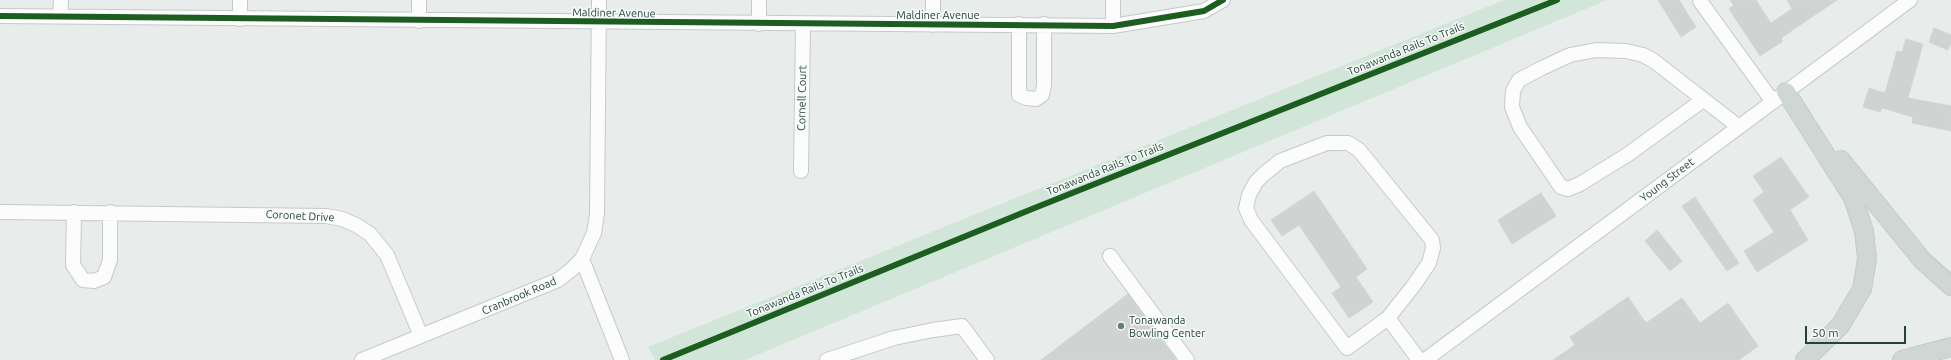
<!DOCTYPE html>
<style>
body{margin:0}
#map{position:relative;width:1951px;height:360px;overflow:hidden;background:#e8edeb;font-family:Ubuntu,sans-serif}
canvas{display:block}
.scale{position:absolute;left:1805px;top:326px;width:101px;height:18px;box-sizing:border-box;border:2px solid #24423a;border-top:0;padding-left:5px;font-size:12px;line-height:14px;white-space:nowrap;color:#24423a;-webkit-text-stroke:3px #f7fbf9;paint-order:stroke}
</style>
<div id="map">
<canvas width="1951" height="360"></canvas>
<div class="scale">50 m</div>
</div>
<script>
const ctx = document.querySelector('canvas').getContext('2d');
ctx.lineJoin = 'round';
function fill(path, color) { ctx.fillStyle = color; ctx.fill(path, 'evenodd'); }
const shape = rows => new Path2D(rows.map(r => 'M' + r).join(''));
function strokePath(path, color, width, dash) { ctx.strokeStyle = color; ctx.lineWidth = width; ctx.lineCap = dash ? 'butt' : 'round'; ctx.setLineDash(dash || []); ctx.stroke(path); }
function drawText(font, color, halo, rows, align = 'center') {
  ctx.font = font + ' Ubuntu,sans-serif'; ctx.lineWidth = 3; ctx.setLineDash([]); ctx.textBaseline = 'middle'; ctx.strokeStyle = halo; ctx.fillStyle = color; for (const [text, x, y, turn = 0] of rows) {
    ctx.save(); ctx.translate(x, y); ctx.rotate((+turn || 0) * Math.PI / 180); ctx.textAlign = isNaN(turn) ? turn : align; if (halo) ctx.strokeText(text, 0, 0); ctx.fillText(text, 0, 0); ctx.restore();
  }
}
fill(shape([
 [1504,0,1607,0,745,360,655,360,648,347]
]), '#d1e6d8');
const building = shape([
 [1658,0,1679,0,1696,27,1681,37,1658,0],
 [1730,0,1756,0,1771,23,1792,9,1787,0,1837,0,1781,38,1783,41,1760,56,1729,9,1734,5,1730,0],
 [1934,28,1951,35,1951,43,1948,50,1929,42,1934,28],
 [1906,39,1923,44,1908,98,1951,106,1951,131,1912,123,1913,117,1882,108,1880,112,1863,107,1869,88,1885,93,1897,51,1902,52,1906,39],
 [1781,157,1809,197,1790,210,1808,240,1757,272,1744,251,1774,232,1753,200,1764,192,1753,176,1781,157],
 [1314,191,1367,269,1356,277,1373,302,1349,318,1332,293,1341,287,1299,225,1282,236,1271,220,1314,191],
 [1541,193,1556,216,1512,244,1498,220,1541,193],
 [1695,197,1739,263,1727,271,1682,206,1695,197],
 [1657,230,1682,261,1670,271,1645,241,1657,230],
 [1128,294,1176,360,1041,360,1128,294],
 [1628,297,1646,323,1682,298,1700,323,1728,303,1758,346,1739,360,1553,360,1575,345,1570,337,1628,297]
]);
fill(building, '#cfd4d2');
strokePath(building, '#d1d6d4', 1);
const minor = shape([
 [1700,1,1773,102],
 [0,16,1113,26,1204,11,1223,0],
 [60,17,61,0],
 [240,19,240,0],
 [419,21,419,0],
 [759,24,759,0],
 [1019,24,1019,95,1026,98,1036,99,1042,95,1044,85,1044,24],
 [933,25,933,0],
 [1113,26,1113,0],
 [1703,100,1627,155,1580,184,1568,189,1561,187,1520,127,1512,107,1513,91,1519,80,1542,68,1570,55,1596,50,1626,51,1643,55,1654,61,1739,127],
 [1327,143,1348,143,1359,150,1432,240,1433,248,1429,263,1414,285,1388,318,1347,348,1251,220,1246,208,1249,195,1256,182,1264,174,1280,161,1327,143],
 [801,171,803,25],
 [0,212,326,216,342,219,356,225,370,234,387,255,421,336],
 [74,212,73,265,83,280,94,281,104,277,110,260,110,212],
 [1110,256,1187,360],
 [582,259,622,360],
 [1388,318,1419,360],
 [362,360,558,280,571,270,582,259,594,233,597,214,599,0],
 [827,360,894,338,933,330,962,326,987,360],
 [1425,360,1910,0]
]);
const major = shape([
 [1786,92,1853,198,1864,231,1867,259,1862,289,1840,326,1805,360],
 [1841,160,1922,260,1951,286],
 [1902,360,1951,347]
]);
strokePath(minor, '#c5cac8', 16);
strokePath(major, '#c3ccc9', 20);
strokePath(minor, '#fcfcfc', 14);
strokePath(major, '#cfd7d5', 18);
strokePath(shape([
 [0,16,1113,26,1204,11,1223,0],
 [663,360,1032,209,1557,0]
]), '#1b5e20', 6);
for (const [x, y, r, color] of [
 [1121,326,4,"#697e78"]
]) { const dot = new Path2D(); dot.arc(x, y, r, 0, 2 * Math.PI); ctx.fillStyle = color; ctx.fill(dot); strokePath(dot, '#f7fbf9', 1.5); }
drawText('11px', '#24423a', '#f7fbf9', [
 ["Maldiner Avenue",614,13,1],
 ["Maldiner Avenue",938,15],
 ["Tonawanda Rails To Trails",1406,49,-22],
 ["Cornell Court",802,98,-89],
 ["Tonawanda Rails To Trails",1105,169,-22],
 ["Young Street",1667,180,-37],
 ["Coronet Drive",300,216,3],
 ["Tonawanda Rails To Trails",805,291,-22],
 ["Cranbrook Road",519,296,-23]
]);
drawText('11px', '#24423a', '#f7fbf9', [
 ["Tonawanda",1129,320],
 ["Bowling Center",1129,333]
], 'left');
</script>
